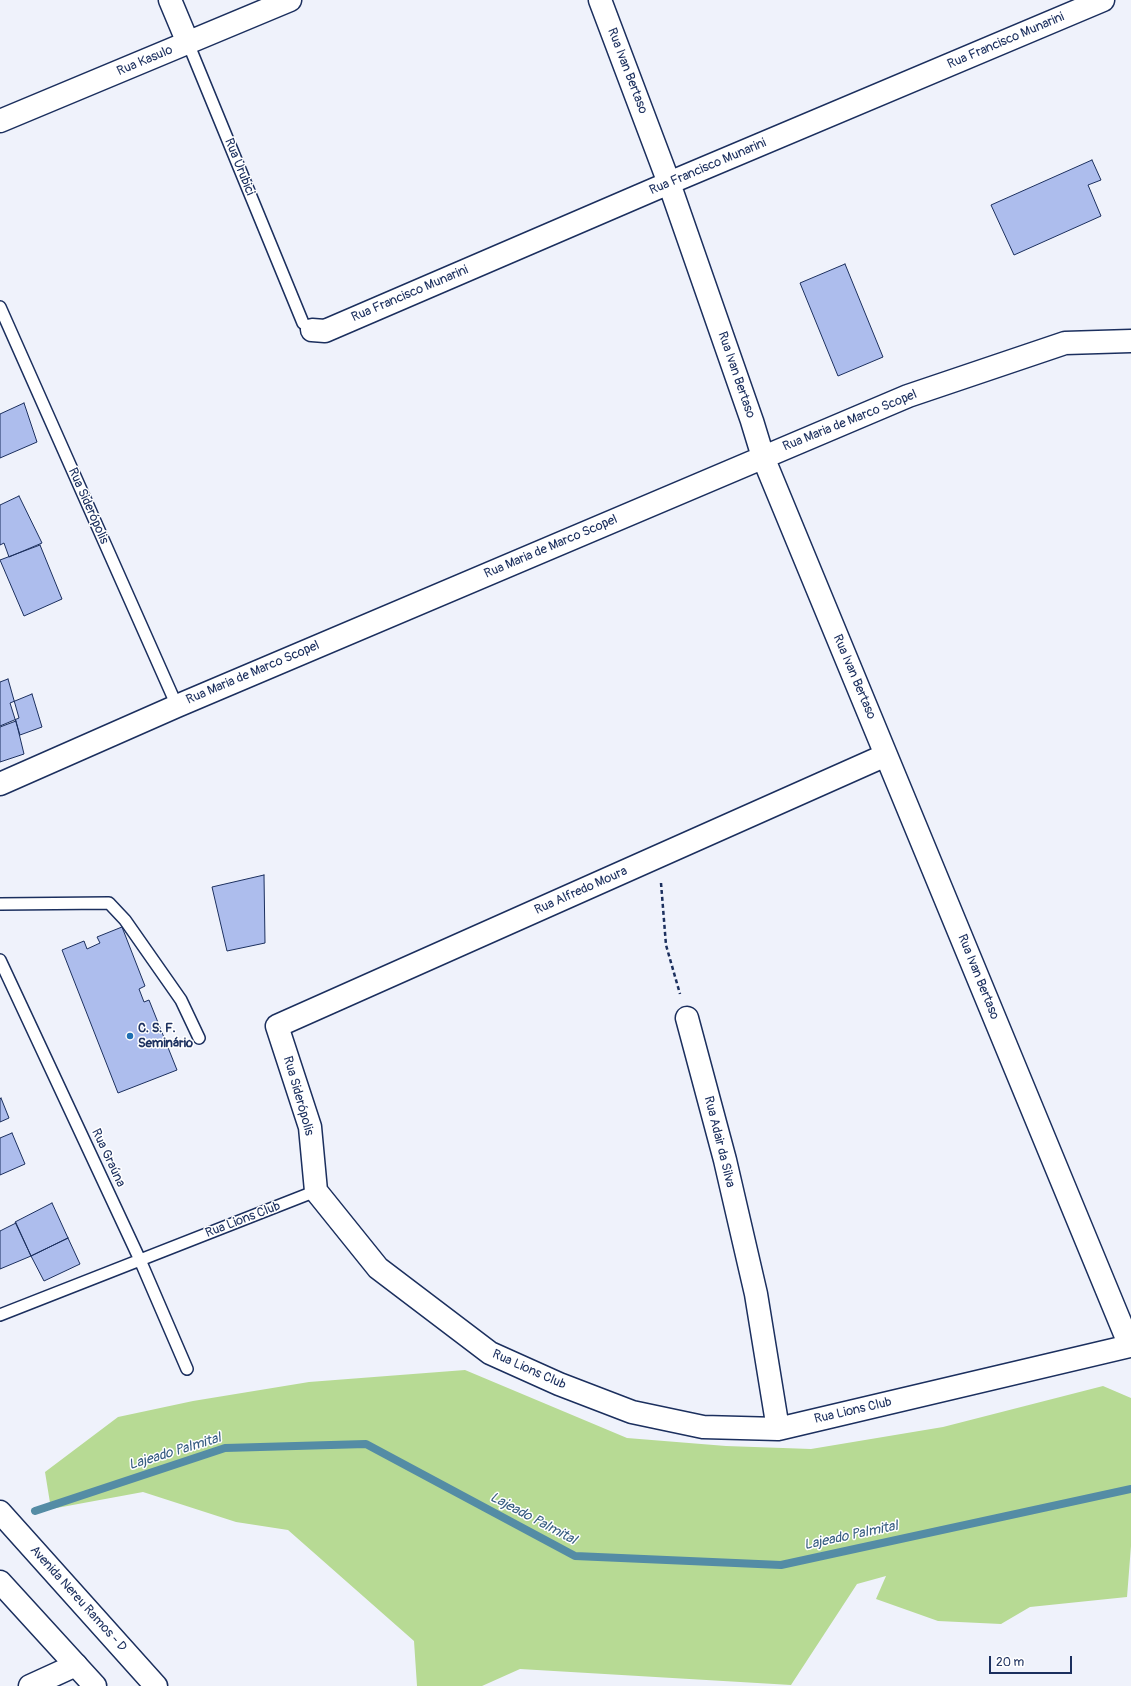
<!DOCTYPE html>
<meta charset="utf-8">
<style>
body{margin:0}
#map{position:relative;width:1131px;height:1686px;overflow:hidden;background:#eff2fb;font-family:Pangolin,sans-serif}
canvas{display:block}
.scale{position:absolute;left:989px;top:1656px;width:83px;height:18px;box-sizing:border-box;border:2px solid #1b2f5e;border-top:0;padding-left:5px;font-size:12px;line-height:14px;white-space:nowrap;color:#1b2f5e;-webkit-text-stroke:3px #fff;paint-order:stroke}
</style>
<div id="map">
<canvas width="1131" height="1686"></canvas>
<div class="scale">20 m</div>
</div>
<script>
const ctx = document.querySelector('canvas').getContext('2d');
ctx.lineJoin = 'round';
function fill(path, color) { ctx.fillStyle = color; ctx.fill(path, 'evenodd'); }
const shape = rows => new Path2D(rows.map(r => 'M' + r).join(''));
function strokePath(path, color, width, dash) { ctx.strokeStyle = color; ctx.lineWidth = width; ctx.lineCap = dash ? 'butt' : 'round'; ctx.setLineDash(dash || []); ctx.stroke(path); }
function drawText(font, color, halo, rows, align = 'center') {
  ctx.font = font + ' Pangolin,sans-serif'; ctx.lineWidth = 3; ctx.setLineDash([]); ctx.textBaseline = 'middle'; ctx.strokeStyle = halo; ctx.fillStyle = color; for (const [text, x, y, turn = 0] of rows) {
    ctx.save(); ctx.translate(x, y); ctx.rotate((+turn || 0) * Math.PI / 180); ctx.textAlign = isNaN(turn) ? turn : align; if (halo) ctx.strokeText(text, 0, 0); ctx.fillText(text, 0, 0); ctx.restore();
  }
}
fill(shape([
 [465,1370,627,1438,726,1446,811,1449,943,1427,1103,1386,1131,1398,1131,1546,1127,1597,1030,1607,1001,1624,938,1621,876,1599,886,1576,857,1584,791,1685,520,1669,482,1686,417,1686,414,1641,288,1530,236,1522,143,1492,51,1509,45,1472,118,1417,193,1401,309,1382]
]), '#b7da94');
strokePath(shape([
 [35,1511,225,1448,366,1444,575,1556,781,1565,1131,1489]
]), '#548ca5', 8);
const building = shape([
 [1092,160,1101,180,1088,185,1101,216,1014,255,991,205,1092,160],
 [845,264,883,357,838,376,800,283,845,264],
 [24,403,37,442,0,458,0,414,24,403],
 [19,496,42,543,9,557,4,543,0,545,0,505,19,496],
 [40,545,62,599,24,616,0,560,40,545],
 [8,679,19,718,0,726,0,682,8,679],
 [32,694,42,727,20,735,10,703,32,694],
 [16,721,24,754,0,762,0,727,16,721],
 [264,875,265,943,227,951,212,887,264,875],
 [122,927,145,986,139,989,144,1002,149,1000,177,1070,118,1093,62,950,84,941,87,949,100,943,97,937,122,927],
 [1,1098,9,1118,0,1122,0,1099,1,1098],
 [12,1133,25,1164,0,1175,0,1138,12,1133],
 [52,1203,68,1238,31,1256,15,1222,52,1203],
 [16,1223,31,1256,0,1269,0,1231,16,1223],
 [68,1238,80,1264,44,1281,31,1256,68,1238]
]);
fill(building, '#adbded');
strokePath(building, '#1b2f5e', 1);
const lane = shape([
 [188,43,303,323,312,330],
 [0,307,177,706],
 [0,904,109,903,125,920,181,1000,199,1038],
 [0,960,140,1260,187,1369],
 [0,1315,316,1191]
]);
const street = shape([
 [170,0,188,43],
 [600,0,669,183,752,421,763,457,1130,1346,778,1429,703,1427,632,1412,559,1384,490,1353,378,1268,316,1191,310,1127,277,1026,886,755],
 [0,121,290,0],
 [312,330,325,331,669,183,1103,0],
 [0,784,177,706,908,396,1065,343,1131,341],
 [687,1018,725,1160,756,1294,778,1429],
 [30,1686,76,1665]
]);
const secondary = shape([
 [0,1512,156,1686],
 [0,1582,95,1686]
]);
strokePath(lane, '#1b2f5e', 14);
strokePath(street, '#1b2f5e', 25);
strokePath(secondary, '#1b2f5e', 25);
strokePath(shape([
 [661,883,666,945,680,994]
]), '#1b2f5e', 2.5, [4, 3]);
strokePath(lane, '#fff', 11);
strokePath(street, '#fff', 22);
strokePath(secondary, '#fff', 22);
for (const [x, y, r, color] of [
 [130,1036,4,"#1f6fb2"]
]) { const dot = new Path2D(); dot.arc(x, y, r, 0, 2 * Math.PI); ctx.fillStyle = color; ctx.fill(dot); strokePath(dot, '#fff', 1.5); }
drawText('13px', '#1b2f5e', '#fff', [
 ["Rua Francisco Munarini",1006,41,-23],
 ["Rua Kasulo",145,61,-23],
 ["Rua Ivan Bertaso",627,71,69],
 ["Rua Urubici",239,167,68],
 ["Rua Francisco Munarini",708,167,-23],
 ["Rua Francisco Munarini",410,294,-23],
 ["Rua Ivan Bertaso",736,375,71],
 ["Rua Maria de Marco Scopel",850,421,-22],
 ["Rua Siderópolis",88,506,66],
 ["Rua Maria de Marco Scopel",551,547,-23],
 ["Rua Maria de Marco Scopel",253,673,-23],
 ["Rua Ivan Bertaso",854,677,67],
 ["Rua Alfredo Moura",581,891,-24],
 ["Rua Ivan Bertaso",978,977,68],
 ["Rua Siderópolis",298,1096,74],
 ["Rua Adair da Silva",719,1142,76],
 ["Rua Graúna",108,1158,65],
 ["Rua Lions Club",243,1220,-21],
 ["Rua Lions Club",529,1370,24],
 ["Rua Lions Club",853,1411,-13],
 ["Avenida Nereu Ramos - D",78,1599,48]
]);
drawText('bold 13px', '#1b2f5e', '#fff', [
 ["C. S. F.",138,1029],
 ["Seminário",138,1044]
], 'left');
drawText('italic 14px', '#385e82', '#fff', [
 ["Lajeado Palmital",175,1452,-17],
 ["Lajeado Palmital",533,1519,28],
 ["Lajeado Palmital",851,1536,-12]
]);
</script>
